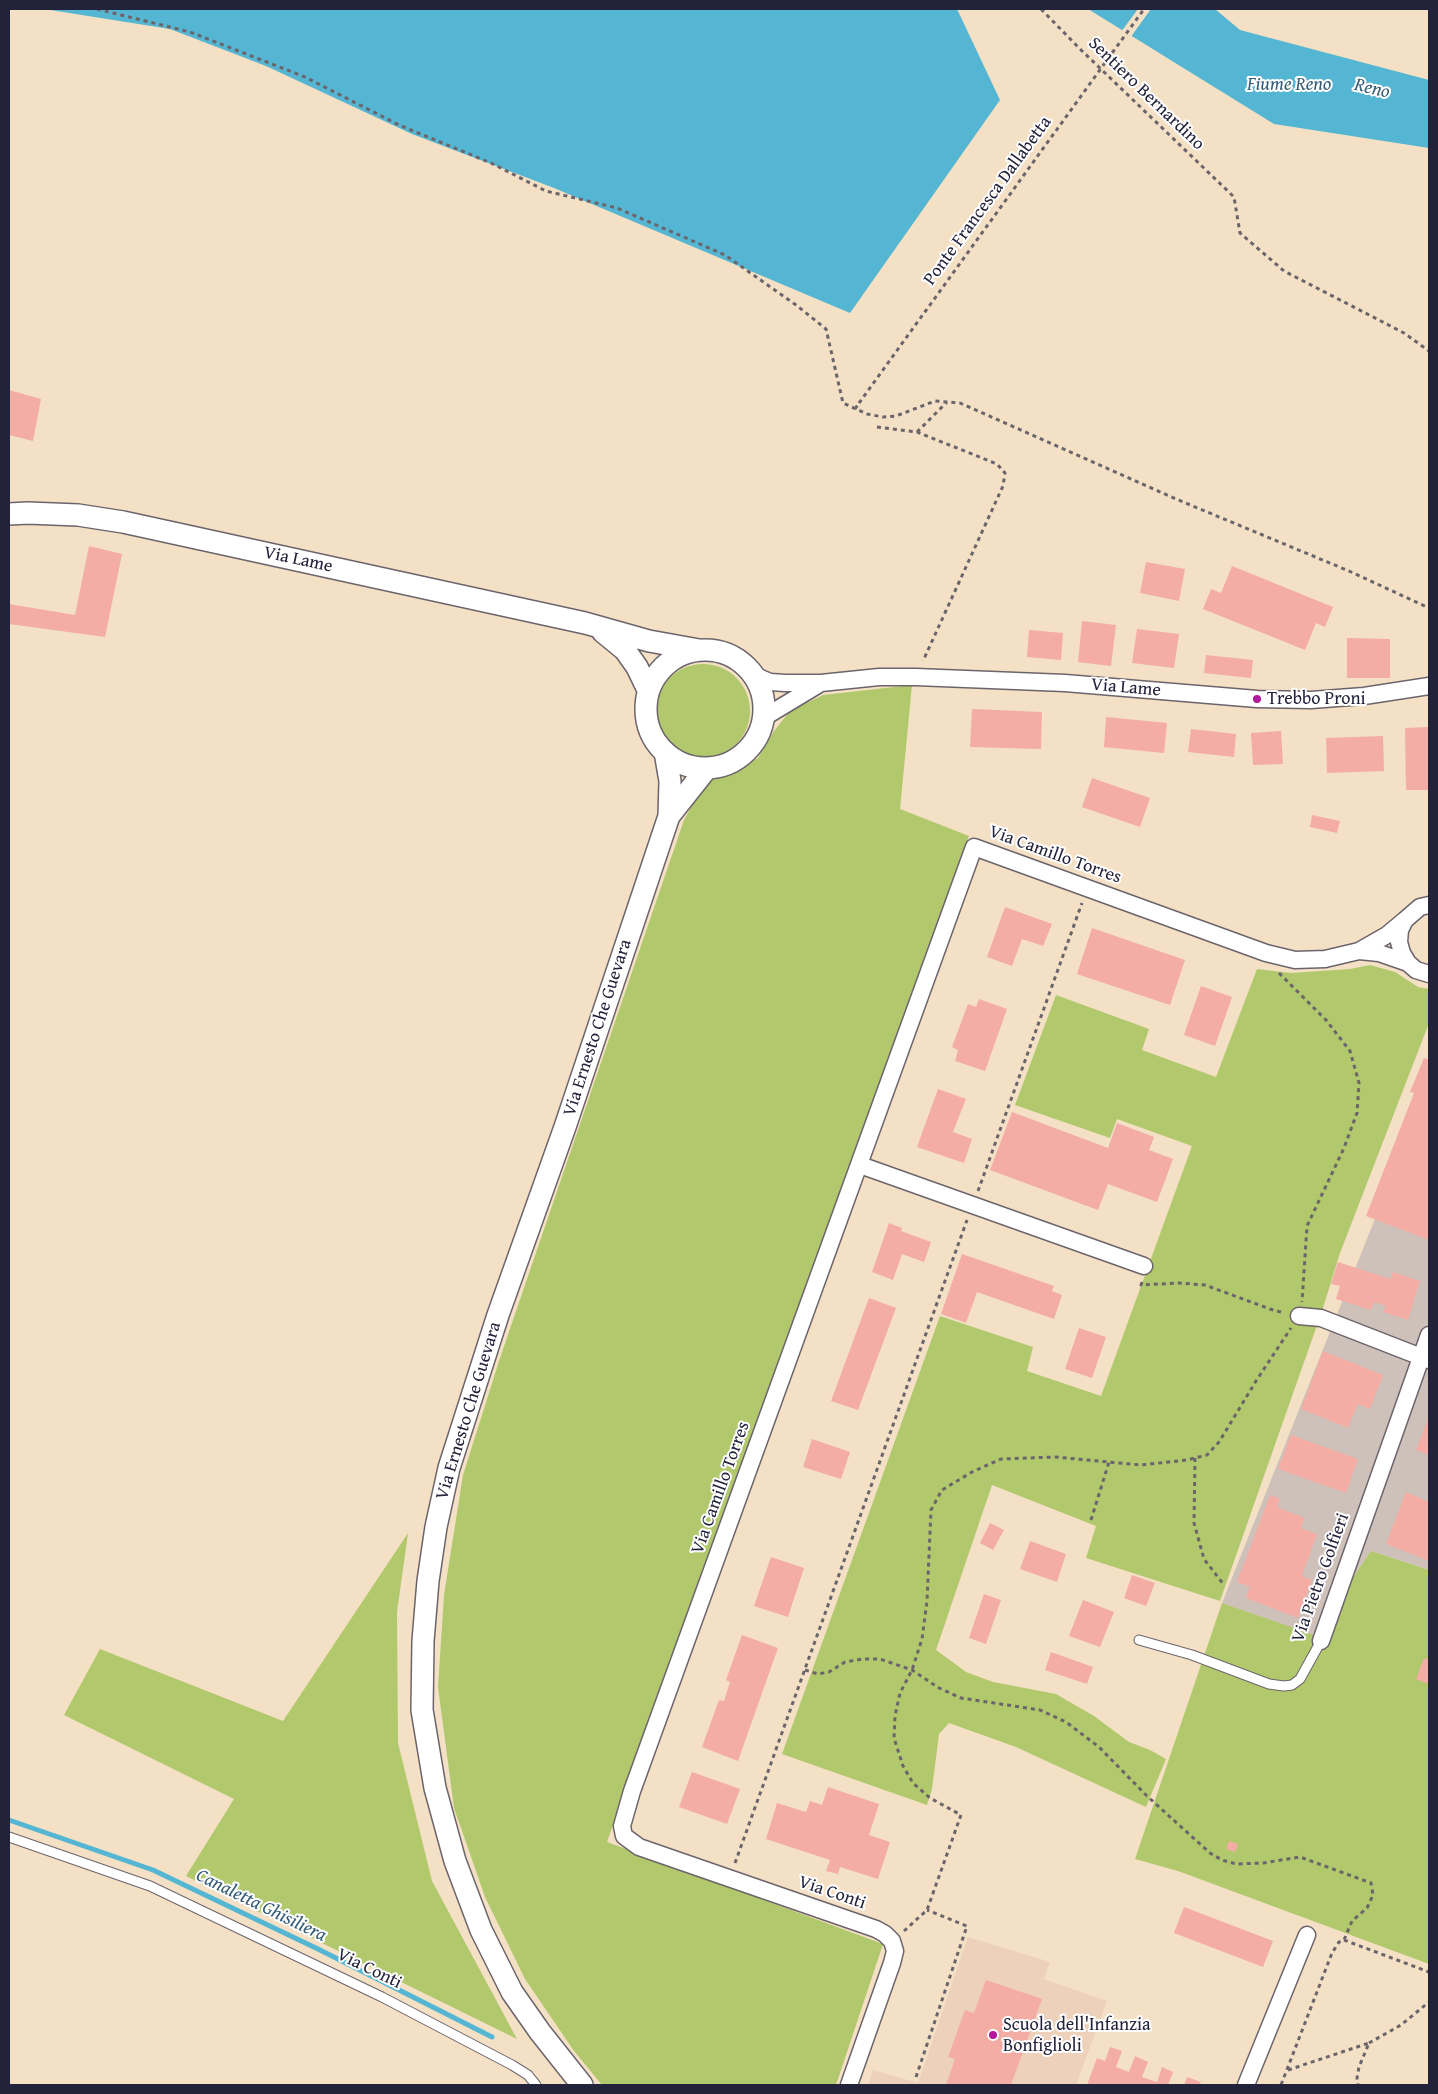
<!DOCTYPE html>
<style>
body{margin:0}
#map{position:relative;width:1438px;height:2094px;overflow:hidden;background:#f4e0c5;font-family:"Gentium Book Plus",serif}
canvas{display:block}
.frame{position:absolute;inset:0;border:10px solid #22223b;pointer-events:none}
</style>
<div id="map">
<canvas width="1438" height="2094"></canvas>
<div class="frame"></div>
</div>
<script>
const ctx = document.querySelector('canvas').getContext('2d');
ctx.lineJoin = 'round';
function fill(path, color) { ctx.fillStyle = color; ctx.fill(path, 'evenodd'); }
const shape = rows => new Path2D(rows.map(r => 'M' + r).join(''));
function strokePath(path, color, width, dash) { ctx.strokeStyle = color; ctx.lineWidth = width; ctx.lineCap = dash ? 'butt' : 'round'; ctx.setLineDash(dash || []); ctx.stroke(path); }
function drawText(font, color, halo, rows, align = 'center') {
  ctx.font = font + ' "Gentium Book Plus",serif'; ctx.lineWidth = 4; ctx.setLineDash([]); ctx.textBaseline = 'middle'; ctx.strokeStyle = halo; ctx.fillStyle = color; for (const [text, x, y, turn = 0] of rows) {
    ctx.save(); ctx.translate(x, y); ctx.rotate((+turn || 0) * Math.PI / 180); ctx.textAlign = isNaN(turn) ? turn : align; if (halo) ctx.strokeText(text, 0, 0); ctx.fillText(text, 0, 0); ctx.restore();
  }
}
fill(shape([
 [968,1937,1050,1962,1044,1979,1107,2001,1076,2085,868,2085,873,2070,918,2083]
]), '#edd1ba');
fill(shape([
 [1429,1083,1429,1570,1371,1551,1314,1636,1222,1603]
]), '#cec1ba');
fill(shape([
 '656 711a47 47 0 1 1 94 0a47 47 0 1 1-94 0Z',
 [912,685,900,809,969,836,607,1842,883,1944,836,2085,602,2085,574,2051,525,1979,485,1897,454,1808,438,1687,444,1595,463,1475,500,1358,684,820,701,789,717,776,736,771,758,758,774,731,790,711,823,695],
 [1370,965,1395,972,1418,987,1429,989,1429,1023,1340,1253,1322,1311,1220,1601,1086,1558,1096,1526,992,1485,936,1650,966,1672,993,1682,1056,1694,1094,1716,1129,1742,1150,1750,1166,1759,1146,1807,1016,1747,949,1723,939,1734,932,1789,927,1805,782,1754,940,1316,1033,1347,1027,1371,1101,1396,1192,1146,1117,1119,1110,1138,1015,1105,1056,995,1149,1029,1142,1050,1216,1077,1257,969,1291,973,1350,969],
 [408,1533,397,1612,398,1743,432,1881,517,2039,186,1876,234,1799,64,1715,100,1649,283,1721],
 [1371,1551,1429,1570,1429,1964,1178,1871,1135,1859,1222,1603,1314,1635]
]), '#b1c86c');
fill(shape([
 [44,9,957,9,1000,100,850,313,554,188,412,134,266,66,170,29],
 [1088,9,1215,9,1240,30,1429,80,1429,148,1274,124]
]), '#54b6d2');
fill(shape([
 [1138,9,1151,9,1130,38,1121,32]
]), '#f4e0c5');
strokePath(shape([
 [9,1820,153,1870,320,1950,492,2037]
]), '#54b6d2', 5);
fill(shape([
 [9,390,41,399,33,441,9,435],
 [89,546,122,554,105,637,9,624,9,604,75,615],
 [1146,562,1185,569,1179,601,1140,593],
 [1232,566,1333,607,1325,627,1316,623,1305,650,1203,609,1211,589,1221,593],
 [1082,621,1116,625,1111,666,1078,662],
 [1137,629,1179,634,1174,668,1132,663],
 [1029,630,1063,633,1061,660,1027,657],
 [1347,638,1390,639,1390,678,1347,678],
 [1206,655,1253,660,1251,678,1204,673],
 [972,709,1042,712,1041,749,970,747],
 [1106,717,1167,723,1164,753,1104,747],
 [1429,727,1429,790,1406,790,1405,728],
 [1191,729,1236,734,1234,757,1188,752],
 [1281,731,1283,764,1253,765,1251,733],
 [1383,736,1384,771,1327,773,1326,738],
 [1092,778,1150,798,1140,827,1082,807],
 [1312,815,1340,821,1337,833,1310,827],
 [1005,907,1052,924,1043,946,1022,939,1012,966,987,957],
 [1092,928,1185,960,1170,1005,1077,974],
 [1201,986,1232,997,1215,1046,1184,1035],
 [979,999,1007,1009,985,1071,955,1061,958,1050,952,1047,968,1004,976,1007],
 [1424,1058,1429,1060,1429,1240,1366,1216,1414,1093,1410,1092],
 [938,1089,966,1099,953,1132,972,1139,964,1163,917,1147],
 [1012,1112,1108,1148,1117,1123,1154,1137,1149,1150,1173,1159,1157,1202,1108,1184,1098,1210,990,1170],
 [889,1223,902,1228,901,1231,931,1242,924,1262,902,1254,893,1280,872,1272],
 [962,1254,1054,1286,1052,1291,1062,1295,1054,1319,977,1292,966,1323,941,1314],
 [1338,1262,1391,1279,1393,1272,1420,1281,1408,1320,1383,1312,1386,1306,1374,1302,1371,1310,1336,1299,1340,1286,1331,1284],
 [869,1298,896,1308,858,1410,831,1401],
 [1079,1328,1106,1337,1092,1378,1065,1369],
 [1323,1351,1383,1375,1370,1409,1358,1404,1348,1428,1301,1409],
 [1429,1417,1429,1455,1416,1450],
 [1291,1435,1358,1459,1346,1493,1278,1469],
 [812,1439,850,1452,841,1479,803,1467],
 [1406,1492,1429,1502,1429,1561,1386,1544],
 [1270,1495,1280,1499,1277,1507,1305,1518,1301,1528,1317,1534,1302,1576,1312,1580,1298,1618,1246,1598,1250,1587,1237,1582],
 [990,1523,1004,1530,993,1550,980,1543],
 [1030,1541,1066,1554,1057,1582,1020,1569],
 [771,1557,804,1568,788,1617,754,1606],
 [1132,1575,1155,1583,1146,1606,1124,1598],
 [984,1594,1001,1600,986,1644,969,1638],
 [1083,1600,1114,1612,1100,1647,1069,1636],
 [742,1635,778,1648,738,1761,702,1747,719,1700,724,1701,730,1682,726,1680],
 [1051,1652,1093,1667,1087,1684,1045,1670],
 [1424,1658,1429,1660,1429,1684,1416,1679],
 [692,1772,740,1789,727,1824,679,1807],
 [828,1787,879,1804,869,1835,890,1842,878,1879,840,1867,838,1874,826,1871,830,1860,766,1839,777,1803,806,1812,810,1801,822,1805],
 [1229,1841,1238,1844,1235,1852,1226,1849],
 [1184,1907,1273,1941,1263,1967,1174,1933],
 [986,1980,1042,1999,1011,2085,946,2085,955,2059,948,2057,965,2010,974,2013],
 [1110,2047,1122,2051,1116,2067,1129,2072,1135,2056,1148,2062,1142,2077,1157,2082,1162,2067,1173,2072,1168,2085,1087,2085,1097,2058,1105,2061],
 [1187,2077,1201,2082,1199,2085,1184,2085]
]), '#f3ada4');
const service = shape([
 [1139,1640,1192,1655,1269,1684,1284,1686,1292,1685,1300,1679,1321,1641],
 [9,1837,150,1886,382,1997,512,2065,528,2075,536,2085]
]);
const minor = shape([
 [753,675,770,682,785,683,821,683,879,677,916,677,1065,683,1257,699,1311,700,1364,696,1429,686],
 [763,718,821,683],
 [1429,905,1420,907,1405,920,1400,930,1399,942,1402,953,1408,963,1416,970,1429,974],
 [1359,951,1379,953,1408,963],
 [860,1165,1144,1266],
 [1299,1316,1321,1318,1429,1360],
 [1321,1641,1429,1335],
 [849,2085,892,1963,895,1951,892,1941,885,1934,876,1929,639,1847,624,1836,622,1826,632,1791,974,847,1266,953,1295,960,1325,959,1359,951,1387,935,1405,920],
 [1246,2085,1307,1935]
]);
const tertiary = shape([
 [9,514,28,513,78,515,123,522,585,623,649,641,699,650],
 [603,632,625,650,637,667,648,690],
 '646 709a59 59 0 1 1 118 0a59 59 0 1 1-118 0Z',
 [665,752,670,781,669,816],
 [582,2085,540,2032,512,1992,481,1930,455,1861,435,1788,422,1710,423,1641,428,1581,436,1527,449,1468,498,1315,565,1127,669,816,707,768]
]);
strokePath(service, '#6c646b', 11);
strokePath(minor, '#6c646b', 19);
strokePath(tertiary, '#6c646b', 24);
strokePath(shape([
 [97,9,190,32,305,77,399,125,491,163,546,191,617,208,725,255,796,305,826,329,843,403,867,414,883,417,896,416,935,401,960,403,1176,499,1349,571,1429,608],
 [1041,9,1079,48,1234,197,1240,233,1284,271,1404,333,1429,351],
 [855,409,859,403],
 [877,427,917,432,997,464,1005,473,1003,486,923,661],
 [917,432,947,402],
 [1279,973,1326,1020,1350,1051,1359,1083,1357,1113,1344,1148,1307,1226,1302,1302],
 [978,1191,1082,903],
 [1142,1282,1141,1285,1179,1283,1205,1285,1270,1309,1284,1313],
 [1195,1458,1194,1523,1204,1559,1224,1585],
 [1091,1520,1109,1462],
 [805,1670,818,1674,829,1672,845,1662,863,1659,880,1659,912,1670,939,1688,961,1698,1040,1710,1066,1722,1099,1747,1147,1796,1210,1853,1222,1860,1236,1864,1263,1863,1300,1857,1371,1883,1373,1895,1367,1908,1352,1921,1344,1940,1339,1942,1332,1953,1281,2085],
 [735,1863,967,1220],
 [904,1931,927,1910,961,1815,930,1798,913,1783,903,1766,894,1738,895,1716,900,1693,912,1670,922,1639,927,1601,931,1510,942,1490,972,1472,1001,1459,1055,1457,1141,1465,1187,1460,1207,1455,1219,1442,1256,1381,1291,1328],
 [1344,1940,1429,1972],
 [1369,2043,1401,2025,1429,2002],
 [1288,2070,1369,2043,1359,2067,1357,2078,1358,2085],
 [916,2077,967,1926,927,1910]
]), '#6c646b', 3, [4, 4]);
strokePath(service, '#fff', 9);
strokePath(minor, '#fff', 16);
strokePath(tertiary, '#fff', 21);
strokePath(shape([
 [859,403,1144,9]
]), '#6c646b', 3, [4, 4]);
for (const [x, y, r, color] of [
 [1257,699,5,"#b5179e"],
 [993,2035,5,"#b5179e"]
]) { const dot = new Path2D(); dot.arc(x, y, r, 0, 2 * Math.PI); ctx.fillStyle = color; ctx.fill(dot); strokePath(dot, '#fff', 2); }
drawText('18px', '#22223b', '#fff', [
 ["Sentiero Bernardino",1146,94,44],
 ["Ponte Francesca Dallabetta",988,201,-54],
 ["Via Lame",298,560,12],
 ["Via Lame",1126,688,5],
 ["Via Camillo Torres",1055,855,20],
 ["Via Ernesto Che Guevara",598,1028,-72],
 ["Via Ernesto Che Guevara",469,1411,-73],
 ["Via Camillo Torres",721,1488,-70],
 ["Via Pietro Golfieri",1321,1578,-70],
 ["Via Conti",832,1893,19],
 ["Via Conti",369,1969,26]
]);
drawText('18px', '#22223b', '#fff', [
 ["Trebbo Proni",1267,699],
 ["Scuola dell'Infanzia",1003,2025],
 ["Bonfiglioli",1003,2046]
], 'left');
drawText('italic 19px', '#365d77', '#fff', [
 ["Fiume Reno",1289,85],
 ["Reno",1372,89,13],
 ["Canaletta Ghisiliera",261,1906,26]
]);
</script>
